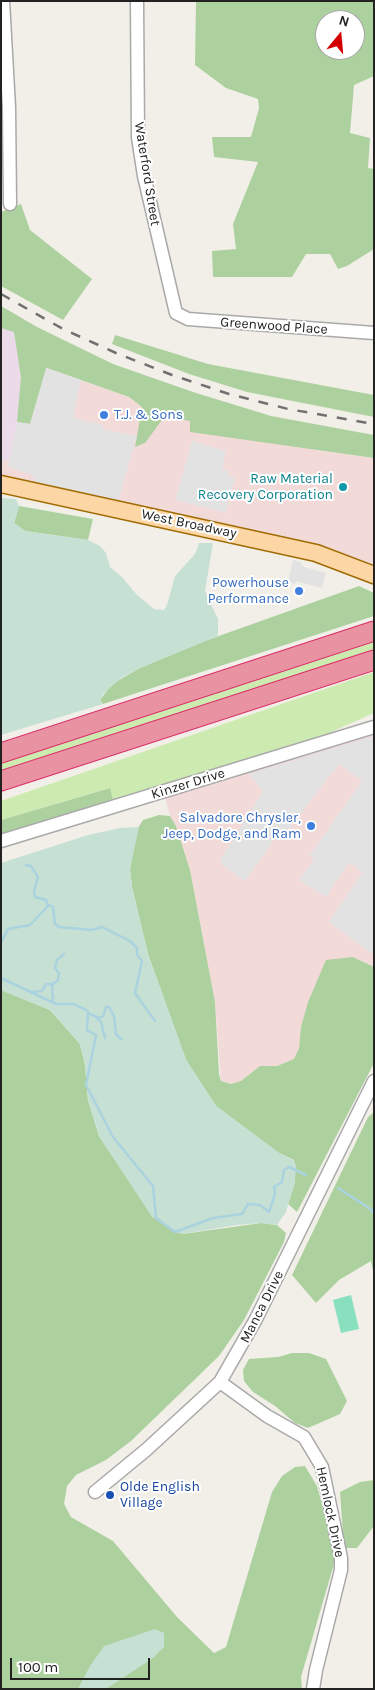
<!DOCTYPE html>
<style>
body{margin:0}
#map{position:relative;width:375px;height:1690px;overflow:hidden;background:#f2efe9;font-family:Karla,sans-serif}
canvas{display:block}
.frame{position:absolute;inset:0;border:2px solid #222;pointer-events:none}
.north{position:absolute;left:315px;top:10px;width:50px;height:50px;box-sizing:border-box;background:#fff;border:1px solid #a7a7a7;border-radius:50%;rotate:17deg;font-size:14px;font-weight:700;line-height:20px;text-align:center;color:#222}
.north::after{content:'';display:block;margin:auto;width:18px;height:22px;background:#d40000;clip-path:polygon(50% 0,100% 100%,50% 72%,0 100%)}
.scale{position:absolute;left:10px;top:1658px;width:140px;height:22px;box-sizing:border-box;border:2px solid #222;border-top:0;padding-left:6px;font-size:15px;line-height:18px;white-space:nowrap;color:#222;-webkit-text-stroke:4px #fff;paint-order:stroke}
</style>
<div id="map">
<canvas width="375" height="1690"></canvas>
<div class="frame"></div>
<div class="north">N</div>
<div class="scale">100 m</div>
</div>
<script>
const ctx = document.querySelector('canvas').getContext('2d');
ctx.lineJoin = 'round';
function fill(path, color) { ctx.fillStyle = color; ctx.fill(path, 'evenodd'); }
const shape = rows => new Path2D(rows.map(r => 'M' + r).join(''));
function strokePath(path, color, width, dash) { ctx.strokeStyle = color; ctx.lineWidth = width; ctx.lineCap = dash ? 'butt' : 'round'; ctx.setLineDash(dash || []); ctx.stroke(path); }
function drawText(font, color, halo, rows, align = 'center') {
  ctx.font = font + ' Karla,sans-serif'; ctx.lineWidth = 4; ctx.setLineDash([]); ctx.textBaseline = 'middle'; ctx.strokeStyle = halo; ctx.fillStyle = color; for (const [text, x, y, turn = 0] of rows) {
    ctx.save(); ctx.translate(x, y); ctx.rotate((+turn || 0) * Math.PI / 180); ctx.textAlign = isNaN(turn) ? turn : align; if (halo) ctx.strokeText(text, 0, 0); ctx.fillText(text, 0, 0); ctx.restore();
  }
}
fill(shape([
 [46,368,129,397,142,407,316,450,374,458,374,575,1,484,1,459,9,460,17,422,29,424],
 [374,727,374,967,353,957,301,1027,299,1048,294,1059,277,1066,260,1066,241,1081,231,1084,221,1081,215,1002,190,870,176,826,170,816,163,791]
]), '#f2dad9');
fill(shape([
 [1,306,37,327,9,462,1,460]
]), '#ebdbe8');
fill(shape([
 [374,640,374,652,1,775,1,763],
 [374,672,374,713,329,733,113,800,109,788,1,820,1,801]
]), '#cdebb0');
fill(shape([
 [196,1,374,1,374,76,354,85,350,133,370,138,368,168,374,169,374,249,347,266,338,269,330,254,306,254,292,277,213,277,212,251,236,249,233,224,258,162,214,157,212,137,251,137,259,108,258,99,226,88,195,65],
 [325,20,355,20,355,50,325,50],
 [21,204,30,230,92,279,63,320,1,286,1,212],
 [1,306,37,327,113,364,193,392,271,416,374,435,374,458,190,432,190,421,165,416,145,443,135,447,142,407,129,397,47,368,30,424,17,422,21,377,14,332,1,328],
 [115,335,208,364,374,395,374,417,247,392,189,374,112,344],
 [19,506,93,519,88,540,25,531,14,523],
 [359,586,374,593,374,616,103,704,100,700,112,684,140,668,202,642],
 [110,788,113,800,1,834,1,820],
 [159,815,170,816,176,826,190,870,215,1002,219,1074,221,1081,231,1084,241,1081,260,1066,277,1066,294,1059,299,1048,301,1027,308,1002,326,960,353,957,374,967,374,1063,297,1212,288,1204,295,1182,294,1160,279,1153,216,1106,186,1060,148,954,132,887,130,869,136,831,143,820],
 [1,990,50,1010,80,1044,85,1065,88,1100,99,1136,153,1217,183,1234,261,1223,277,1225,286,1233,284,1242,244,1320,219,1356,131,1441,106,1460,76,1475,67,1486,64,1504,71,1517,113,1541,177,1617,214,1653,226,1647,272,1492,282,1476,295,1467,305,1466,317,1486,336,1557,301,1677,302,1689,1,1689],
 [374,1112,374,1276,371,1261,339,1280,316,1303,292,1275,368,1117],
 [292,1353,309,1353,326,1359,347,1401,340,1414,308,1428,295,1423,275,1406,253,1392,244,1381,243,1370,249,1359,278,1357],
 [374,1480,374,1526,357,1548,344,1548,340,1492,360,1482]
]), '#add19e');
fill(shape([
 [1,498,16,499,19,506,14,523,25,531,88,540,100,546,106,553,110,567,122,577,137,595,154,609,164,610,167,605,175,576,195,554,199,543,213,543,205,591,218,619,218,636,140,668,121,678,103,694,100,700,103,704,1,735],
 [139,827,130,869,132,888,148,954,186,1060,216,1106,279,1153,293,1160,296,1165,295,1182,286,1212,277,1225,261,1223,237,1225,183,1234,175,1232,152,1217,99,1136,88,1100,85,1065,80,1044,50,1010,1,990,1,863,88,835,120,828],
 [155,1629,164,1633,164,1647,153,1658,106,1689,78,1689,90,1666,104,1646]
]), '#c6e0d4');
fill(shape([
 [351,1295,359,1329,341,1333,333,1300]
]), '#88e0be');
fill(shape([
 [46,368,81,380,73,418,103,425,103,429,137,436,118,502,35,483,32,475,8,467,17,422,30,424],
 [192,441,226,451,222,469,229,471,228,475,235,477,226,513,175,500],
 [293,560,300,562,304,567,326,573,322,588,296,581,295,584,288,582],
 [374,736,374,955,329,922,362,873,354,865,348,864,326,897,299,880,314,859,310,855,362,781,339,764,283,837,278,834,245,881,221,864,220,860,263,792,249,774]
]), '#e2e2e2');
strokePath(shape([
 [26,865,31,866,38,877,34,891,35,897,46,900,48,906],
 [1,943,8,929,30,925,49,905,53,907,55,924,59,927,92,930,102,927,130,941,137,948,137,955,142,961,135,993,155,1021],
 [1,978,56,1004,74,1004,88,1011,87,1030,96,1035,86,1085,113,1137,153,1186,156,1218,175,1232,213,1218,242,1214,248,1204,260,1205,269,1212,275,1194,274,1187,282,1182,284,1170,289,1167,306,1175],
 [52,984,53,1002],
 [33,992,42,991,46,984,53,984,58,980,59,973,55,968,57,960,64,954],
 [90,1014,99,1018,103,1016,106,1007,109,1007,114,1016,116,1034,121,1039],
 [97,1018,101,1022,105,1038],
 [338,1188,372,1210,374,1214]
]), '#aad3df', 2.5);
const minor = shape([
 [3,1,9,107,10,204],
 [137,1,138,137,144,176,176,313,188,319,374,333],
 [1,841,374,727],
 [220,1382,267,1416,304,1437,322,1467,341,1558,341,1570,316,1670,313,1689],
 [95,1492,146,1450,220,1382,256,1319,374,1081]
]);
const major = shape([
 [1,484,316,553,374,575]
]);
const highway = shape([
 [1,753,374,631],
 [1,781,374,660]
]);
strokePath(minor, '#a9a9a9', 15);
strokePath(major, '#a06b00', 19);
strokePath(highway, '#dc2a67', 21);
strokePath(minor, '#fff', 12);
strokePath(major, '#fcd6a4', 16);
strokePath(highway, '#e892a2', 19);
strokePath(shape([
 [1,294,63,329,116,353,172,375,229,394,288,409,374,424]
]), '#707070', 2.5, [10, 10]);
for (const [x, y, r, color] of [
 [104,415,5,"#3f7fe0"],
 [343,487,5,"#0f9aa8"],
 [299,591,5,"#3f7fe0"],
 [311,826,5,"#3f7fe0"],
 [110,1495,5,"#1a4fb4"]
]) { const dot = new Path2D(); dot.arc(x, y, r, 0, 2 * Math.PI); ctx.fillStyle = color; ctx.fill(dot); strokePath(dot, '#fff', 2); }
drawText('14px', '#222', '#fff', [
 ["Waterford Street",147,174,81],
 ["Greenwood Place",274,326,4],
 ["West Broadway",189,524,12],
 ["Kinzer Drive",188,784,-17],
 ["Manca Drive",262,1307,-63],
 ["Hemlock Drive",330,1512,78]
]);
drawText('14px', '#366cbe', '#fff', [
 ["T.J. & Sons",114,415,"left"],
 ["Powerhouse",289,583],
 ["Performance",289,599],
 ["Salvadore Chrysler,",301,818],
 ["Jeep, Dodge, and Ram",301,834]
], 'right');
drawText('14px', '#0d838f', '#fff', [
 ["Raw Material",333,479],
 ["Recovery Corporation",333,495]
], 'right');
drawText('14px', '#164399', '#fff', [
 ["Olde English",120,1487],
 ["Village",120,1503]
], 'left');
</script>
